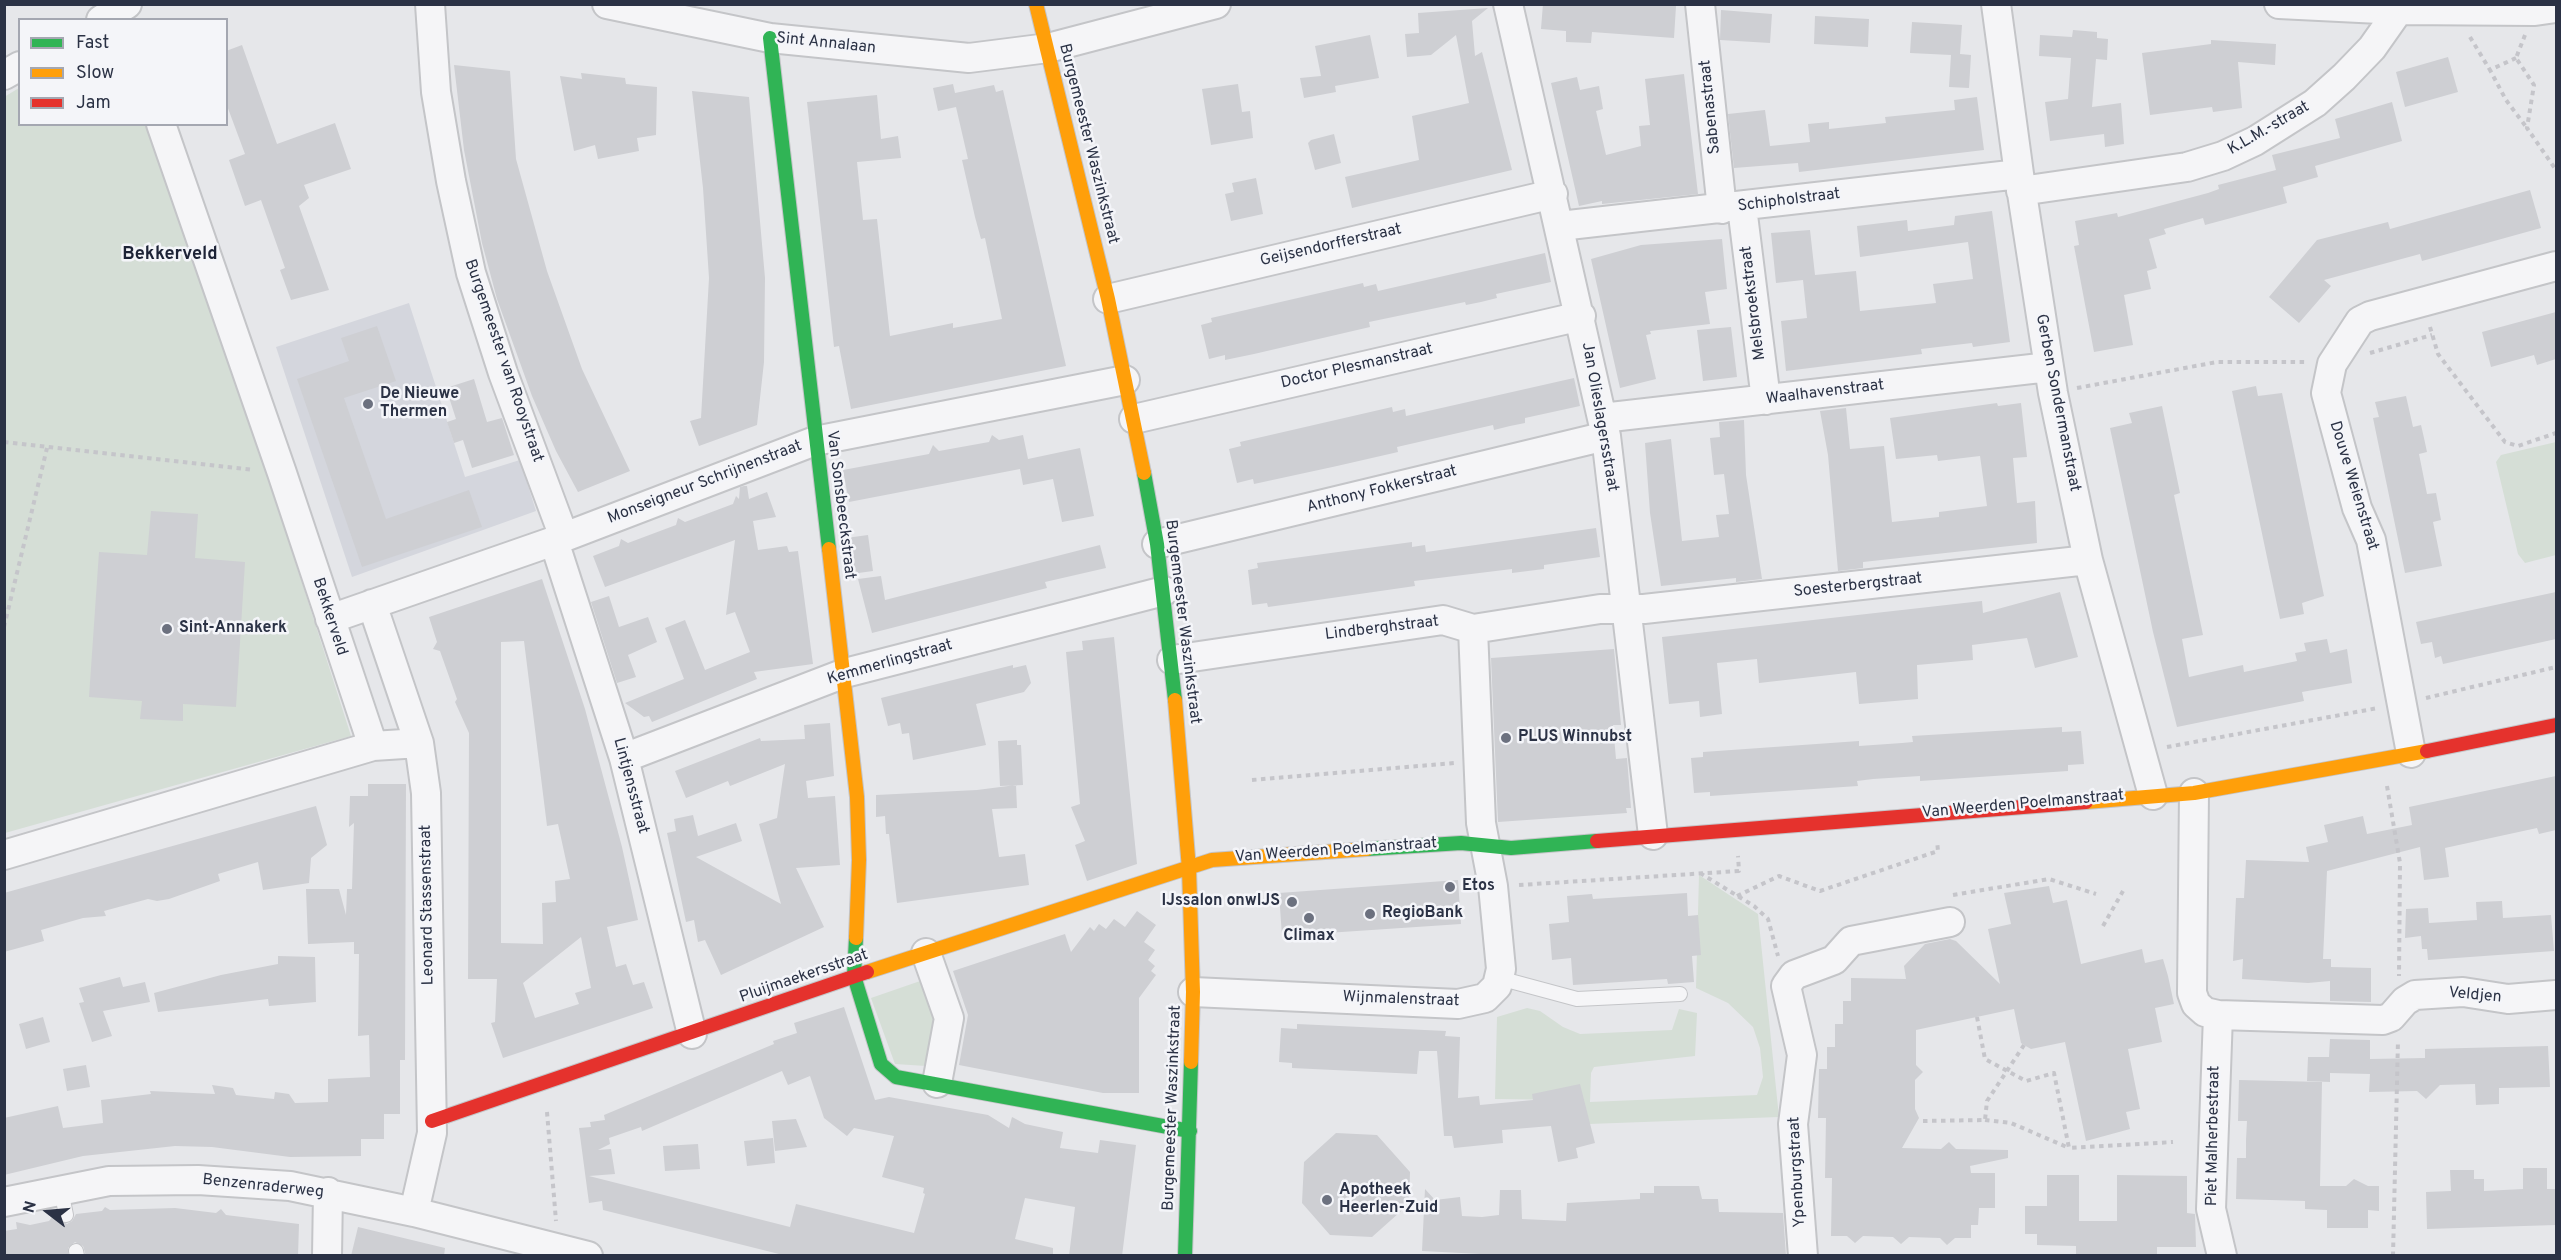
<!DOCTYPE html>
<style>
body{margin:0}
#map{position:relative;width:2561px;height:1260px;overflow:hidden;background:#e6e7ea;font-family:Overpass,sans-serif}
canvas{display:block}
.frame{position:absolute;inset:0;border:6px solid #2b3245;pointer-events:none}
.legend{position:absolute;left:18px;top:18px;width:210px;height:108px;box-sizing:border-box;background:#f4f5f9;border:2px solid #a4a7b1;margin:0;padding:8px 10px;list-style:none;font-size:18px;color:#2b3245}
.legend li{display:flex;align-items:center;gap:12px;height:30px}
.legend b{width:30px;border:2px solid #a4a7b1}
.north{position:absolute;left:18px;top:1182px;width:60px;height:60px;-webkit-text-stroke:4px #f4f5f9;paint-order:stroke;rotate:286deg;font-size:16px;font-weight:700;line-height:24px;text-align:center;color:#2b3245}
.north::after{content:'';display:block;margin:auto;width:21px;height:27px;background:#2b3245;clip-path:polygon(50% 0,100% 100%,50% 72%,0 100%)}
</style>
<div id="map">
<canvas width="2561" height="1260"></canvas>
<div class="frame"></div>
<ul class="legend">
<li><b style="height:8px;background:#30b455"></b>Fast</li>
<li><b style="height:8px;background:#ff9f0a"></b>Slow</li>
<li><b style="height:8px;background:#e5322d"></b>Jam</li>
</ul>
<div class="north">N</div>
</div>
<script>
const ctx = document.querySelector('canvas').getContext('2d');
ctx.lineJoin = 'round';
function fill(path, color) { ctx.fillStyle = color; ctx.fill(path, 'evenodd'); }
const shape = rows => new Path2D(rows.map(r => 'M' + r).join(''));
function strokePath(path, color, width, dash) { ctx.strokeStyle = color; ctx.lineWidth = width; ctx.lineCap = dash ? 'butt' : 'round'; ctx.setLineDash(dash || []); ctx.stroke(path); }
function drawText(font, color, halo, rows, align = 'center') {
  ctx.font = font + ' Overpass,sans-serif'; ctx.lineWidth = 5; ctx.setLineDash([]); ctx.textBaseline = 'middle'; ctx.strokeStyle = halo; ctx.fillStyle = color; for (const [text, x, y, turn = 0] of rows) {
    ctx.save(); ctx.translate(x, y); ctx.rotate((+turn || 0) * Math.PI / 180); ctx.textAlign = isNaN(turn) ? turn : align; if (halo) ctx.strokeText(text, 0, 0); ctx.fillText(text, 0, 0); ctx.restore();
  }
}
fill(shape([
 [409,303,465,477,520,460,536,511,352,577,276,347]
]), '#d4d6dd');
fill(shape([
 [19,88,20,124,149,125,263,460,351,736,5,833,4,97],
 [2556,442,2556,555,2525,563,2518,554,2496,462,2501,455],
 [1699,875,1758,914,1779,1117,1589,1124,1573,1100,1495,1099,1497,1017,1527,1008,1540,1011,1563,1027,1580,1034,1672,1030,1679,1009,1697,1013,1695,1056,1594,1067,1591,1073,1590,1102,1757,1095,1763,1077,1760,1048,1753,1027,1728,1003,1696,988],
 [926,979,939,1017,926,1066,895,1064,871,998]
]), '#d5ded6');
fill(shape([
 [1543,4,1676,6,1674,38,1592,32,1591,43,1566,42,1566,31,1541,29],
 [1488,8,1472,21,1475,56,1482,52,1512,170,1352,208,1345,177,1419,160,1412,116,1469,103,1456,35,1431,55,1407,57,1405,34,1419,33,1418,13],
 [1721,10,1772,14,1770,43,1720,40],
 [1815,16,1869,19,1868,47,1814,44],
 [1912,22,1962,25,1960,54,1971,55,1969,88,1949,87,1951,55,1910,53],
 [2073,30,2097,32,2097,38,2108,39,2107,60,2096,59,2092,107,2121,103,2124,144,2105,147,2104,134,2050,141,2045,102,2068,99,2071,58,2039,56,2040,35,2072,37],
 [1370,35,1379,78,1335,86,1336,92,1304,98,1300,78,1321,76,1315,46],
 [2211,40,2276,44,2275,65,2238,62,2242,108,2213,112,2212,107,2150,115,2142,53,2211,44],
 [242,45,277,144,335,123,351,169,304,185,309,198,299,206,329,290,291,300,280,270,285,268,261,200,245,206,229,160,245,154,226,103,226,51],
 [2448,57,2458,92,2405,107,2396,72],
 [454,65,510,71,516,159,547,271,582,369,630,471,578,492,556,451,532,396,497,299,482,243,464,150],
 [581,73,625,78,626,84,657,87,656,135,637,138,639,151,598,159,595,145,574,151,560,76,582,79],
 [1684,74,1698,194,1602,204,1602,201,1579,206,1551,83,1577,77,1580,90,1599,86,1603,109,1596,111,1606,155,1641,146,1639,126,1650,125,1645,79],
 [953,84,955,93,994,85,996,92,1003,90,1066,366,851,409,839,346,834,347,807,102,877,95,881,139,898,136,901,158,857,162,863,220,877,219,890,336,953,323,953,328,1002,319,985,238,981,239,975,217,962,160,968,159,956,107,938,111,933,88],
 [1238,84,1242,112,1250,111,1253,138,1211,145,1202,89],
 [692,91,749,97,765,278,764,362,757,425,699,446,690,421,701,418,709,278,703,188],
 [1977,97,1984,150,1799,172,1798,163,1734,168,1728,114,1765,110,1770,146,1810,142,1808,124,1829,122,1829,129,1886,123,1885,117,1955,110,1954,100],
 [2392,102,2402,141,2315,166,2318,177,2283,187,2287,203,2205,225,2203,218,2164,229,2166,234,2149,239,2157,268,2147,271,2151,289,2124,295,2133,345,2094,352,2074,246,2079,245,2075,221,2117,213,2118,217,2208,193,2219,189,2218,185,2276,170,2272,155,2340,138,2335,119],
 [1334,134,1341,163,1315,170,1308,143,1311,140],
 [1256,178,1263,214,1231,221,1225,194,1234,192,1232,183],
 [2530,190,2541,228,2422,261,2420,254,2324,280,2331,286,2299,323,2269,297,2317,240,2388,222,2390,229],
 [1992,211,2010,342,1973,347,1972,343,1921,349,1922,354,1786,371,1781,321,1807,318,1803,280,1776,283,1771,233,1810,230,1815,275,1856,271,1860,311,1936,303,1933,284,1973,279,1968,242,1860,257,1857,226,1907,220,1908,231,1954,225,1955,216],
 [1722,239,1727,289,1705,292,1710,324,1650,331,1651,334,1646,335,1656,379,1620,388,1591,259,1641,245],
 [1545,253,1551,282,1496,294,1497,298,1481,302,1466,305,1465,302,1369,322,1370,327,1254,354,1225,360,1225,355,1209,359,1201,325,1212,322,1211,318,1363,283,1364,287,1376,284,1378,291],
 [2556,312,2556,359,2537,365,2534,355,2491,367,2482,332],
 [377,326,396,381,344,398,386,519,469,490,482,527,362,567,297,379,349,361,341,338],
 [1731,327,1737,377,1703,381,1697,330],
 [1574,378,1580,406,1525,418,1525,423,1510,426,1494,430,1493,425,1397,447,1398,452,1337,466,1254,484,1253,479,1237,483,1229,449,1241,446,1240,442,1392,407,1393,412,1405,409,1406,416],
 [474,379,487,422,502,418,514,455,472,468,463,440,454,443,447,422,456,419,446,388],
 [2256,386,2258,396,2282,393,2324,596,2302,603,2304,614,2280,619,2232,391],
 [2406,396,2413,427,2421,425,2424,438,2427,452,2419,454,2427,494,2436,493,2441,520,2433,522,2442,566,2405,573,2373,418,2379,417,2375,402],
 [1997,403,1998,406,2021,403,2027,457,2013,458,2017,503,2035,501,2037,543,1863,562,1863,568,1838,571,1828,455,1820,411,1846,408,1850,449,1884,446,1892,522,1939,517,1939,512,1987,506,1980,456,1938,461,1937,455,1896,459,1890,418],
 [2162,406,2180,493,2174,495,2203,635,2182,639,2189,677,2243,665,2244,672,2297,661,2295,653,2306,651,2304,643,2327,639,2330,653,2347,649,2352,683,2302,692,2304,701,2177,727,2153,632,2110,428,2132,423,2129,413],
 [1744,420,1746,475,1762,579,1736,582,1736,578,1661,586,1650,513,1645,443,1671,439,1682,541,1719,537,1716,515,1729,514,1724,474,1714,475,1710,438,1720,437,1719,422],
 [992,435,999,440,1023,435,1028,459,1080,448,1094,516,1062,522,1053,479,1023,485,1020,469,849,502,843,470,929,454,933,445,939,451,989,442],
 [744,486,747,486,749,499,767,492,776,517,753,521,758,550,787,546,789,552,798,551,813,664,754,672,757,679,652,722,649,716,644,717,625,703,684,679,665,628,685,620,705,670,750,652,735,612,726,615,735,540,605,587,593,556,619,546,621,539,628,543,676,525,678,518,685,522,733,504,736,496,739,499,740,487],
 [151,511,198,514,195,558,245,562,236,707,183,704,183,721,140,719,142,701,89,697,99,552,147,555],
 [1596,528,1600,557,1544,565,1544,569,1512,573,1512,569,1414,581,1415,586,1297,603,1268,607,1267,603,1252,605,1248,570,1258,568,1257,563,1412,542,1412,547,1425,545,1426,552],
 [868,535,873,571,851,574,846,538],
 [1100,545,1106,568,1045,582,1047,588,872,633,858,579,881,576,885,600],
 [542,579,585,709,622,847,638,920,607,927,616,967,626,964,633,985,644,982,653,1008,503,1058,491,1023,495,1022,497,979,468,979,469,733,455,702,457,699,440,651,433,649,437,642,429,617],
 [524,641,547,826,558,824,570,879,555,881,556,902,542,903,543,944,501,943,501,642],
 [581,937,591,988,575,993,579,1004,535,1018,523,983],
 [2060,592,2078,657,2035,668,2027,638,1972,645,1973,660,1917,665,1918,699,1859,704,1856,672,1759,683,1757,659,1717,663,1722,714,1700,717,1699,701,1669,704,1662,637,1982,601,1983,613],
 [2556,592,2556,639,2443,664,2441,656,2435,658,2432,642,2421,644,2416,622],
 [609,596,619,627,648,617,657,642,628,655,636,677,617,683,591,602],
 [1114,637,1137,864,1087,881,1075,845,1085,841,1071,807,1080,804,1066,652,1083,650,1082,641],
 [1614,649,1621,725,1613,725,1616,759,1627,758,1631,808,1626,808,1627,813,1498,822,1491,658],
 [1013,665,1013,668,1026,665,1031,683,1024,692,976,704,986,745,913,760,909,733,902,734,900,723,888,726,881,698],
 [830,723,834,776,806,781,808,798,835,796,840,865,796,868,824,927,721,975,705,940,698,942,694,920,686,922,667,833,676,831,674,819,693,815,698,836,736,823,742,841,696,857,781,904,759,824,777,818,785,764,730,786,728,781,686,798,675,771,760,738,761,741,805,739,804,725],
 [2062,727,2062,732,2081,731,2084,764,2068,765,2068,771,1920,781,1920,776,1873,779,1857,781,1858,786,1710,796,1710,792,1694,793,1691,758,1703,757,1703,752,1859,741,1859,746,1902,743,1913,742,1912,736],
 [1017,740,1017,745,1021,745,1023,785,1000,786,998,741],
 [2556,776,2556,830,2539,834,2537,828,2445,848,2449,877,2424,880,2420,847,2327,871,2323,959,2331,959,2331,967,2371,968,2371,1002,2330,1001,2330,981,2308,983,2242,979,2243,959,2233,961,2236,898,2244,898,2246,860,2309,862,2306,847,2328,842,2324,825,2363,816,2367,834,2412,825,2409,807],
 [368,784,406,784,405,1060,400,1060,400,1114,384,1114,384,1139,361,1139,361,1156,290,1157,212,1147,175,1146,83,1156,4,1175,4,1118,58,1106,63,1128,103,1123,101,1100,151,1094,150,1091,215,1094,212,1085,233,1088,236,1095,274,1099,275,1092,289,1094,295,1103,328,1102,328,1079,370,1077,369,1035,358,1036,359,954,354,954,354,942,308,944,306,889,339,889,346,915,347,889,352,889,354,823,349,827,350,796,368,796],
 [1016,785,1017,808,992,809,999,857,1025,854,1029,885,897,903,889,834,886,834,885,816,876,817,876,795,977,790],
 [316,806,327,845,311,858,309,883,263,890,258,862,218,874,220,881,169,899,157,901,148,899,104,911,106,916,83,918,41,930,44,941,4,952,4,893],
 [1458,880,1461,924,1282,936,1279,893],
 [2049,886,2053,903,2067,900,2081,964,2142,949,2145,963,2163,959,2168,976,2174,1004,2155,1008,2162,1042,2128,1049,2140,1109,2126,1112,2130,1129,2086,1141,2065,1042,2031,1049,2024,1045,2021,1043,2014,1009,1916,1030,1916,1065,1923,1072,1915,1080,1915,1109,1919,1118,1902,1148,1941,1149,1949,1142,1956,1149,2008,1150,2008,1158,1970,1166,1971,1173,1995,1173,1995,1208,1979,1208,1978,1225,1971,1225,1971,1238,1955,1238,1947,1245,1940,1238,1909,1237,1901,1244,1893,1237,1863,1236,1855,1243,1847,1236,1831,1236,1832,1178,1825,1178,1826,1118,1818,1118,1819,1069,1827,1069,1827,1047,1835,1047,1835,1024,1843,1024,1843,1001,1851,1001,1851,978,1906,979,1904,966,1925,944,1950,939,1956,941,2000,984,1988,929,2011,924,2004,893],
 [1687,893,1688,916,1698,915,1701,955,1692,956,1694,982,1668,984,1667,979,1573,985,1571,958,1552,960,1549,924,1569,922,1567,896,1592,894,1593,899],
 [2502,901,2503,918,2551,915,2554,951,2428,960,2427,949,2422,949,2421,936,2405,938,2406,909,2428,908,2429,923,2477,920,2476,902],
 [1137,911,1156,925,1144,942,1155,950,1148,960,1155,966,1151,971,1156,975,1139,998,1139,1093,1103,1093,959,1065,968,1015,953,971,1065,934,1071,952,1090,927,1094,931,1099,924,1106,929,1114,919,1125,927],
 [278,956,315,957,316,1002,269,1006,268,999,158,1012,154,993,221,975,278,964],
 [120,977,123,987,145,982,150,1002,103,1011,112,1036,92,1042,79,1003,84,1002,79,988],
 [844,1007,875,1100,889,1097,988,1115,1009,1128,1012,1117,1014,1118,1025,1124,1063,1132,1060,1148,1098,1153,1100,1140,1136,1145,1122,1256,1069,1256,1075,1207,1025,1198,1015,1239,1053,1248,1053,1256,787,1256,603,1210,602,1201,589,1203,579,1128,591,1127,590,1122,605,1120,604,1115,774,1044,773,1041,797,1033,794,1023],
 [782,1071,788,1085,810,1076,824,1118,847,1136,854,1128,894,1136,882,1177,924,1188,923,1193,925,1194,914,1233,796,1204,790,1227,589,1176,615,1174,611,1149,598,1150,610,1144,609,1138,641,1127,642,1131],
 [43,1017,50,1042,26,1049,19,1024],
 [1297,1024,1446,1031,1445,1036,1460,1037,1458,1098,1479,1096,1480,1105,1533,1100,1532,1094,1580,1084,1595,1143,1576,1148,1578,1158,1558,1162,1551,1126,1502,1130,1503,1143,1454,1148,1452,1136,1444,1136,1437,1051,1419,1051,1417,1074,1292,1068,1292,1063,1279,1062,1281,1028,1297,1029],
 [2330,1039,2370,1040,2370,1059,2425,1058,2425,1049,2548,1046,2550,1087,2499,1088,2499,1104,2476,1105,2475,1084,2440,1085,2426,1099,2417,1091,2369,1092,2370,1074,2330,1073,2330,1082,2307,1081,2308,1057,2329,1057],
 [86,1065,90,1087,67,1091,63,1069],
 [2239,1080,2322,1082,2320,1186,2346,1186,2354,1179,2368,1186,2379,1186,2379,1211,2368,1210,2368,1228,2327,1228,2327,1210,2305,1209,2305,1201,2236,1199,2237,1158,2246,1158,2246,1140,2247,1121,2238,1121],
 [796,1119,807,1147,775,1151,772,1121],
 [1336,1133,1377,1135,1410,1172,1409,1204,1372,1237,1330,1235,1302,1203,1304,1162],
 [773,1138,775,1163,747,1166,744,1141],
 [698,1144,700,1169,665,1171,663,1146],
 [2523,1168,2547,1168,2547,1189,2556,1189,2556,1225,2427,1229,2426,1192,2451,1191,2450,1170,2474,1170,2474,1179,2484,1179,2484,1191,2523,1189],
 [2047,1175,2079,1175,2079,1221,2117,1221,2117,1175,2187,1176,2187,1213,2195,1214,2196,1247,2157,1247,2157,1255,2076,1255,2076,1246,2037,1245,2037,1234,2025,1234,2025,1206,2047,1206],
 [1654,1186,1699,1186,1702,1199,1718,1199,1719,1212,1783,1213,1786,1256,1500,1255,1422,1251,1425,1189,1435,1200,1460,1197,1462,1216,1482,1217,1499,1215,1500,1190,1521,1190,1522,1219,1566,1221,1567,1203,1640,1199,1640,1193,1654,1193],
 [105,1207,110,1210,175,1208,216,1213,221,1209,226,1215,299,1224,298,1256,86,1256,83,1246,75,1242,68,1248,68,1256,4,1256,4,1231,17,1229,16,1222,30,1225,49,1221,53,1216,67,1224,72,1221,76,1214,102,1211],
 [358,1227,445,1248,444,1256,351,1256]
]), '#cecfd3');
const lane = shape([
 [1499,978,1577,999,1680,994],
 [61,1190,66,1215],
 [76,1251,77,1256]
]);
const street = shape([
 [430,4,436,92,451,181,471,273,503,373,564,537],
 [607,4,770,38,969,58,1048,48,1216,4],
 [1508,4,1606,436,1653,835],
 [1700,4,1722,209],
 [1996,4,2019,174,2053,393,2088,560,2153,795],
 [2279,4,2400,10,2535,11,2556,8],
 [101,20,127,4],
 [4,75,20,66],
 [161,124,282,473,373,746],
 [2021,191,2187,167,2223,156,2255,141,2315,103,2344,77,2372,48,2403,4],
 [1742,207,1766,400],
 [1560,226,2019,174],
 [1108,299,1553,194],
 [1602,418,2049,367],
 [1134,419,1581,316],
 [554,541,624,758,692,1034],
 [1157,544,1606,436],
 [372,604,419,743,426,793,432,1133,414,1212],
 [330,619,554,541,815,441,1125,380],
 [1172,660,1443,620,1473,629,1600,609,1644,609,2088,560],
 [2411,753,2371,540,2357,508,2326,393,2332,364,2360,321,2370,316,2556,266],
 [624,758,845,673,1164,591],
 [2194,793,2192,993,2196,1004,2205,1012,2218,1015,2383,1020,2391,1017,2405,1001,2415,995,2463,992,2508,999,2556,995],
 [4,855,373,746,419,743],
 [926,953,949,1018,937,1083],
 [1193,992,1458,1004,1485,998,1497,986,1501,969,1493,886,1481,823,1473,629],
 [2218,1015,2211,1209,2222,1256],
 [4,1202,109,1181,198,1180,290,1186,414,1212,588,1256],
 [327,1256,328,1192],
 [1803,1256,1793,1124,1802,1055,1786,986,1794,975,1834,960,1851,941,1950,922]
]);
const fast = shape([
 [770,38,829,549],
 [1144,473,1157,544,1175,700],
 [1367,849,1461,843,1511,848,1597,841],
 [856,938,854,976,881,1064,896,1077,1190,1131],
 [1185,1256,1191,1062]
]);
const slow = shape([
 [1036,4,1108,299,1144,473],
 [829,549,857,797,859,860,856,938],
 [1175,700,1189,869,1193,992,1191,1062],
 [2086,802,2194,793,2427,751],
 [867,972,1212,860,1367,849]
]);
const jam = shape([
 [2427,751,2556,725],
 [1597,841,2086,802],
 [432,1121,867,972]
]);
strokePath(lane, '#c4c5c8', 16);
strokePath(street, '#c4c5c8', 32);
strokePath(fast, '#c4c5c8', 16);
strokePath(slow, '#c4c5c8', 16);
strokePath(jam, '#c4c5c8', 16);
strokePath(shape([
 [2525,35,2516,58,2534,85,2527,128,2556,170],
 [2470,37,2490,70],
 [2516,58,2490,70,2506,100,2527,128],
 [2430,327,2438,354,2505,442,2518,446,2556,433],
 [2370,353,2432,335],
 [2077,388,2217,362,2307,362],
 [4,442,254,470],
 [4,627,47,448],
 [2426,698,2556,667],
 [2167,747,2378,708],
 [1252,780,1454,763],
 [2387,786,2400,863,2399,976],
 [1700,873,1754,906,1768,919,1778,956],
 [1519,885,1739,871,1738,856],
 [1953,895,2049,879,2096,894],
 [1737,896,1779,876,1820,891,1938,851,1937,841],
 [2103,926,2123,891],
 [1977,1017,1985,1059,2026,1081,2054,1073,2069,1148,2173,1142],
 [547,1112,556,1221],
 [1985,1120,2011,1123,2069,1148],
 [1923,1121,1985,1120,1987,1101,2024,1045],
 [2393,1256,2398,1040]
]), '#c5c5ca', 4, [4.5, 4.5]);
strokePath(lane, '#f5f5f7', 14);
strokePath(street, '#f5f5f7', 28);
strokePath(fast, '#30b455', 14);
strokePath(slow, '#ff9f0a', 14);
strokePath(jam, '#e5322d', 14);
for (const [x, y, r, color] of [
 [368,404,6,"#6c717f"],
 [167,629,6,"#6c717f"],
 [1506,738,6,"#6c717f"],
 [1450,887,6,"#6c717f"],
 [1292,902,6,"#6c717f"],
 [1370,914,6,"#6c717f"],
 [1309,918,6,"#6c717f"],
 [1327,1200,6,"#6c717f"]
]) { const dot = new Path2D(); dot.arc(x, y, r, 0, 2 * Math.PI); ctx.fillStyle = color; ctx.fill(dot); strokePath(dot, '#f4f5f9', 2); }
drawText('16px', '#2b3245', '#f4f5f9', [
 ["Sint Annalaan",826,44,6],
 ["Sabenastraat",1711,107,-96],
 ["K.L.M.-straat",2269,129,-30],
 ["Burgemeester Waszinkstraat",1088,144,76],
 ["Schipholstraat",1789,201,-7],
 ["Geijsendorfferstraat",1331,246,-13],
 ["Melsbroekstraat",1754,303,-97],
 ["Burgemeester van Rooystraat",503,361,71],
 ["Doctor Plesmanstraat",1357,367,-13],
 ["Waalhavenstraat",1825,393,-7],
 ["Gerben Sondermanstraat",2057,403,79],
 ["Jan Olieslagersstraat",1599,417,80],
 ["Monseigneur Schrijnenstraat",705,483,-21],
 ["Douve Weienstraat",2353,486,73],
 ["Anthony Fokkerstraat",1382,490,-14],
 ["Van Sonsbeeckstraat",840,505,83],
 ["Soesterbergstraat",1858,586,-6],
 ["Bekkerveld",329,617,72],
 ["Burgemeester Waszinkstraat",1182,622,83],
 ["Lindberghstraat",1382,629,-7],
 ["Kemmerlingstraat",890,663,-16],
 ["Lintjensstraat",630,786,75],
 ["Van Weerden Poelmanstraat",2023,805,-5],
 ["Van Weerden Poelmanstraat",1336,851,-4],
 ["Leonard Stassenstraat",428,905,-91],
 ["Pluijmaekersstraat",804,977,-19],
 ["Veldjen",2475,996,5],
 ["Wijnmalenstraat",1401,1000,2],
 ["Burgemeester Waszinkstraat",1173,1108,-88],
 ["Piet Malherbestraat",2214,1136,-89],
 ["Ypenburgstraat",1798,1172,-93],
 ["Benzenraderweg",263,1187,6]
]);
drawText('bold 16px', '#2b3245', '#f4f5f9', [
 ["De Nieuwe",380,395],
 ["Thermen",380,413],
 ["Sint-Annakerk",179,629],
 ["PLUS Winnubst",1518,738],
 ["Etos",1462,887],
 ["IJssalon onwIJS",1280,902,"right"],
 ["RegioBank",1382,914],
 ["Climax",1309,937,"center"],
 ["Apotheek",1339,1191],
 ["Heerlen-Zuid",1339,1209]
], 'left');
drawText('bold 18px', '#1d2336', '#f4f5f9', [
 ["Bekkerveld",170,255]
]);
</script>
